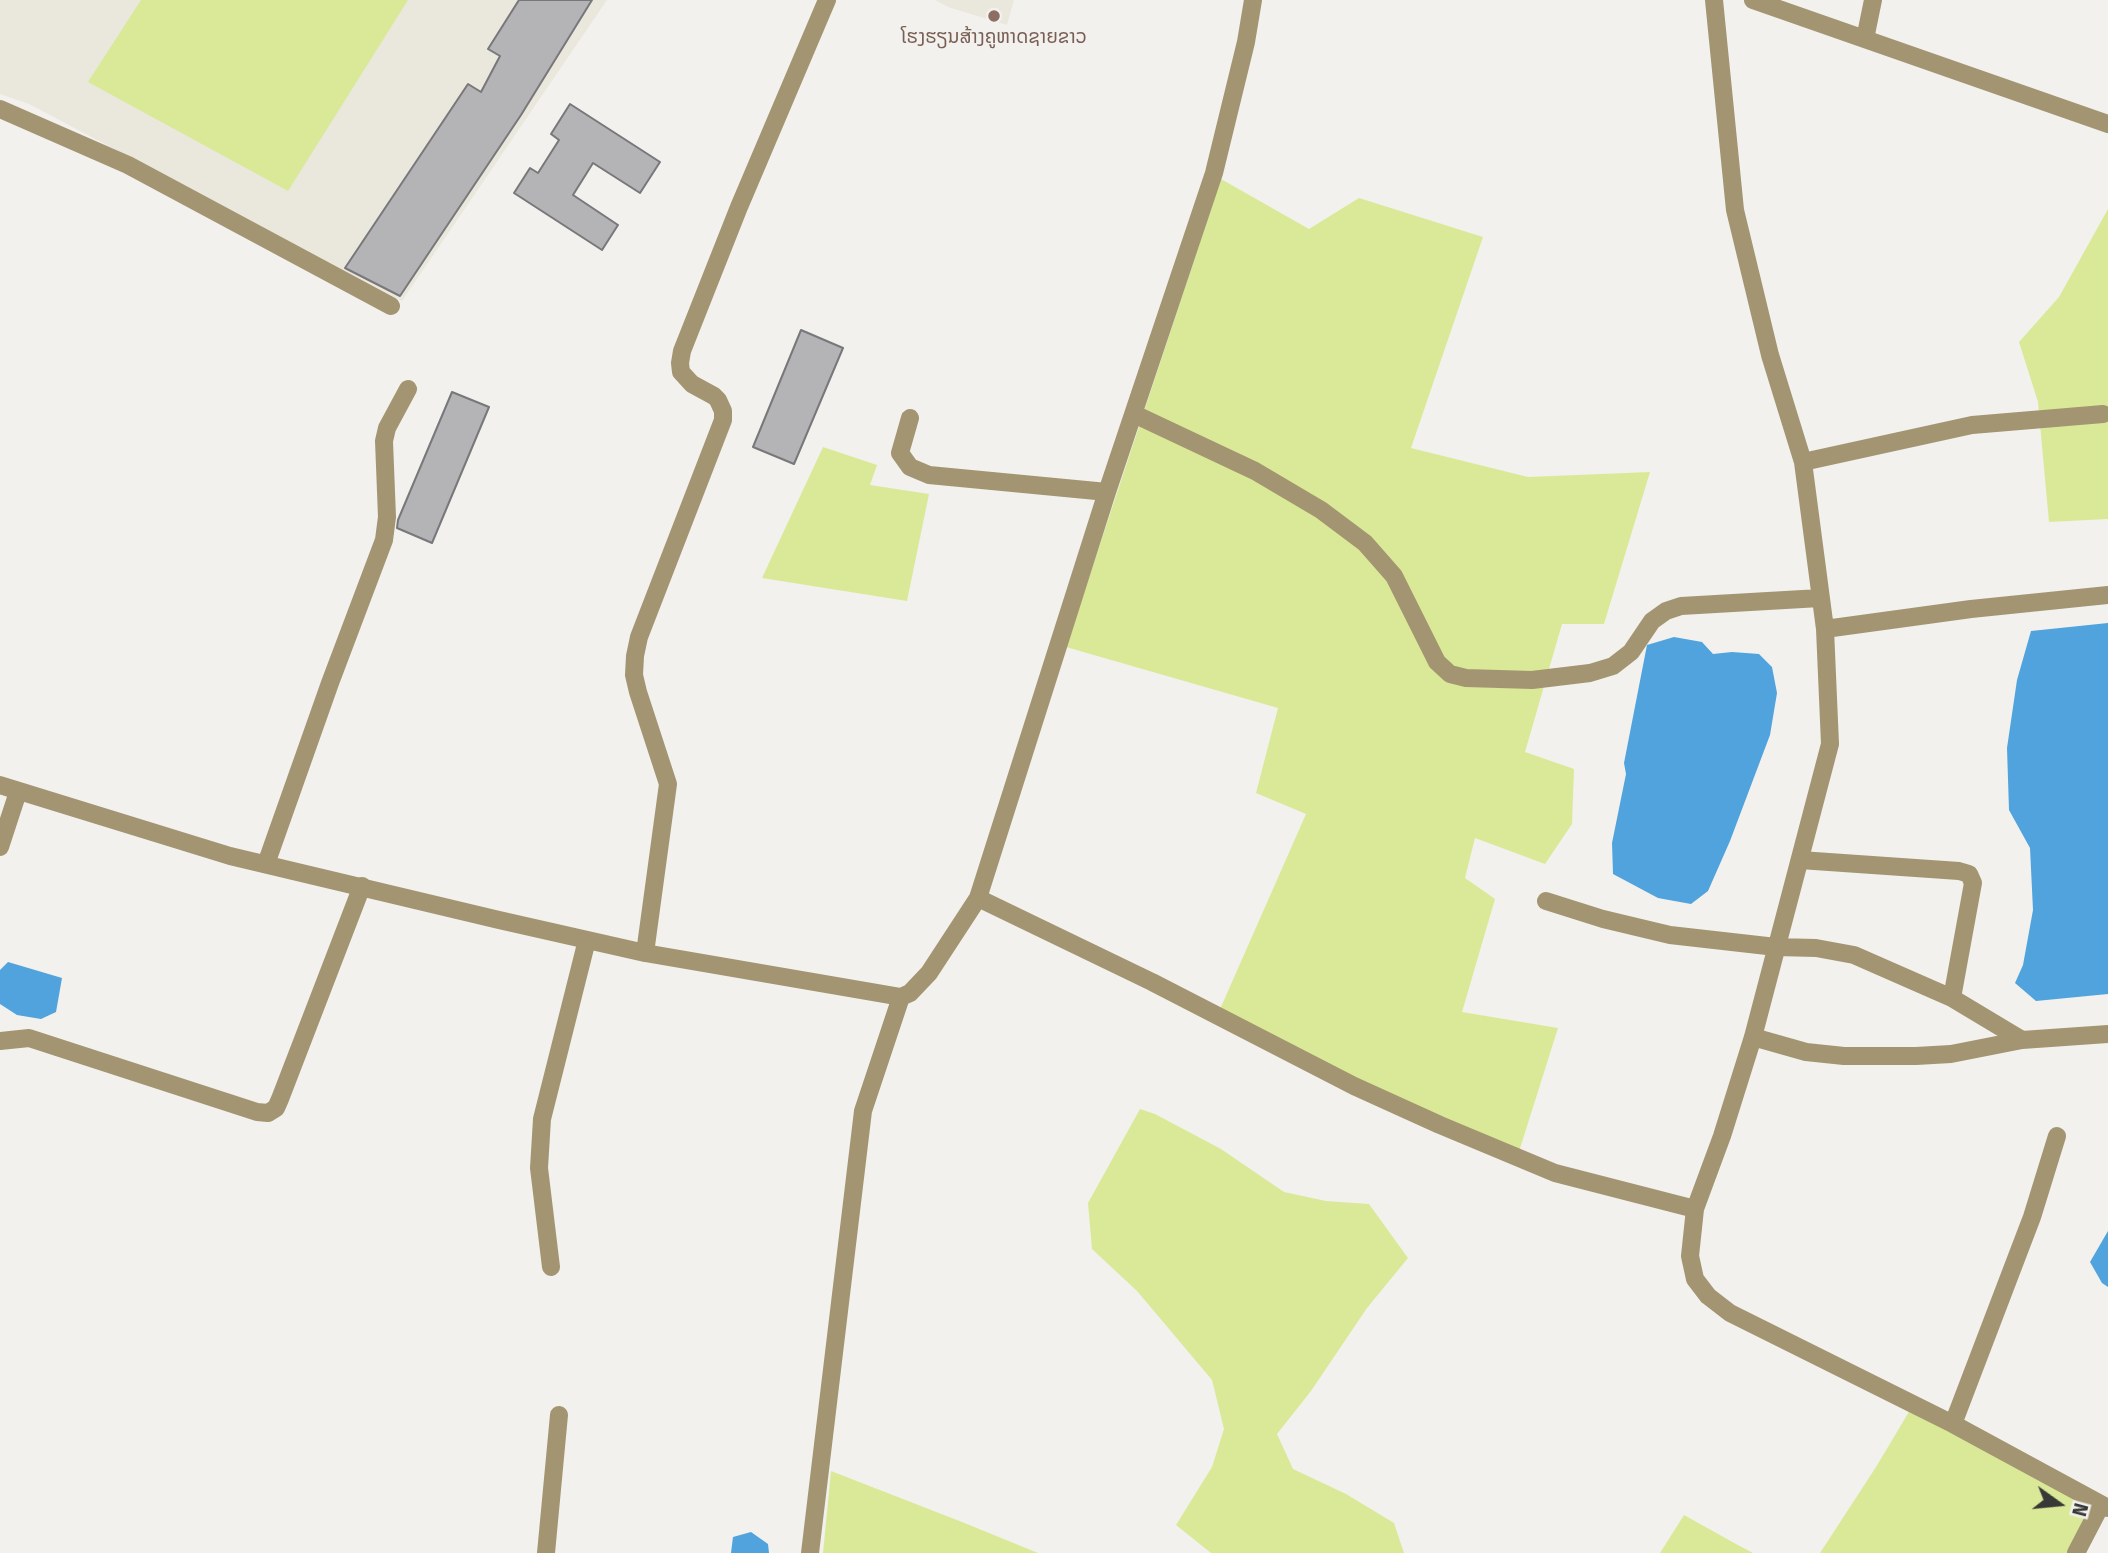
<!DOCTYPE html>
<meta charset="utf-8">
<style>
body{margin:0}
#map{position:relative;width:2108px;height:1553px;overflow:hidden;background:#f2f1ee;font-family:"Fira Sans",sans-serif}
canvas{display:block}
.north{position:absolute;left:2024px;top:1469px;width:70px;height:70px;-webkit-text-stroke:5px #f2f1ee;paint-order:stroke;rotate:105deg;font-size:19px;font-weight:700;line-height:28px;text-align:center;color:#383836}
.north::after{content:'';display:block;margin:auto;width:24px;height:32px;background:#383836;clip-path:polygon(50% 0,100% 100%,50% 72%,0 100%)}
</style>
<div id="map">
<canvas width="2108" height="1553"></canvas>
<div class="north">N</div>
</div>
<script>
const ctx = document.querySelector('canvas').getContext('2d');
ctx.lineJoin = 'round';
function fill(path, color) { ctx.fillStyle = color; ctx.fill(path, 'evenodd'); }
const shape = rows => new Path2D(rows.map(r => 'M' + r).join(''));
function strokePath(path, color, width, dash) { ctx.strokeStyle = color; ctx.lineWidth = width; ctx.lineCap = dash ? 'butt' : 'round'; ctx.setLineDash(dash || []); ctx.stroke(path); }
function drawText(font, color, halo, rows, align = 'center') {
  ctx.font = font + ' "Fira Sans","Noto Sans Lao",sans-serif'; ctx.lineWidth = 7; ctx.setLineDash([]); ctx.textBaseline = 'middle'; ctx.strokeStyle = halo; ctx.fillStyle = color; for (const [text, x, y, turn = 0] of rows) {
    ctx.save(); ctx.translate(x, y); ctx.rotate((+turn || 0) * Math.PI / 180); ctx.textAlign = isNaN(turn) ? turn : align; if (halo) ctx.strokeText(text, 0, 0); ctx.fillText(text, 0, 0); ctx.restore();
  }
}
fill(shape([
 [0,0,607,0,402,301,29,104,0,94],
 [935,0,1014,0,1007,25,948,7]
]), '#eae7dd');
fill(shape([
 [141,0,408,0,288,191,88,82],
 [1221,179,1309,229,1359,198,1483,237,1411,448,1528,477,1650,472,1604,624,1562,624,1525,752,1574,769,1572,824,1545,864,1475,838,1465,878,1495,899,1462,1012,1558,1028,1517,1158,1217,1016,1306,814,1256,793,1278,708,1066,647],
 [2108,209,2108,519,2049,522,2038,402,2019,342,2059,297],
 [823,447,877,465,870,485,929,494,907,601,762,578],
 [1140,1109,1155,1114,1221,1149,1284,1192,1326,1201,1369,1204,1408,1258,1367,1308,1311,1391,1277,1434,1293,1469,1346,1494,1394,1523,1404,1553,1211,1553,1176,1525,1212,1467,1224,1429,1212,1380,1137,1291,1092,1249,1088,1203],
 [1913,1405,2101,1505,2076,1553,1820,1553,1876,1467],
 [831,1471,962,1522,1038,1553,823,1553],
 [1684,1515,1736,1544,1753,1553,1660,1553]
]), '#dae997');
fill(shape([
 [2108,623,2108,994,2036,1001,2015,983,2023,965,2033,910,2030,848,2009,810,2007,748,2017,680,2031,631],
 [1674,637,1702,642,1713,654,1732,652,1759,654,1772,667,1777,693,1770,735,1730,841,1708,891,1691,904,1658,898,1613,874,1612,843,1626,774,1624,763,1647,645],
 [8,962,62,978,56,1012,41,1019,17,1015,0,1004,0,970],
 [2108,1231,2108,1287,2102,1283,2090,1262],
 [751,1532,768,1544,769,1553,731,1553,733,1537]
]), '#50a3dc');
const building = shape([
 [519,0,592,0,521,115,400,296,345,268,468,84,481,92,500,56,488,49,519,0],
 [570,104,660,162,640,193,593,163,573,195,618,225,602,250,514,193,530,168,538,173,559,140,551,134,570,104],
 [801,330,843,348,794,464,753,447,801,330],
 [452,392,489,407,432,543,397,528,398,520,452,392]
]);
fill(building, '#b4b3b6');
strokePath(building, '#78777a', 2);
strokePath(shape([
 [1714,0,1735,210,1770,355,1803,462,1825,629,1830,744,1753,1037,1722,1136,1695,1209,1690,1256,1695,1279,1708,1296,1730,1313,1953,1424,2108,1508],
 [1753,0,2108,124],
 [1865,39,1873,0],
 [0,109,128,165,391,306],
 [1134,414,1255,471,1321,510,1365,543,1394,576,1437,662,1450,674,1466,678,1532,680,1590,673,1613,666,1631,652,1652,621,1666,611,1681,606,1820,598],
 [910,418,900,453,910,467,929,475,1107,492],
 [1803,462,1972,425,2103,414],
 [1825,629,1971,609,2108,595],
 [0,785,230,856,499,920,645,953,901,997],
 [0,847,18,792],
 [1800,860,1959,871,1969,874,1973,883,1952,998],
 [266,864,330,683,384,540,387,517,384,441,387,428,408,389],
 [978,898,1152,982,1354,1086,1440,1125,1555,1173,1695,1209],
 [1546,901,1603,919,1670,935,1776,947,1816,948,1854,955,1952,998,2022,1040],
 [645,953,668,784,638,692,634,675,635,656,639,637,723,420,723,411,718,400,714,396,692,384,681,372,680,363,682,351,739,207,827,0],
 [1753,1037,1806,1052,1844,1056,1916,1056,1951,1054,2022,1040,2108,1034],
 [0,1041,29,1038,257,1112,268,1113,276,1108,280,1099,362,886],
 [551,1267,539,1168,542,1119,587,940],
 [1953,1424,2032,1217,2057,1136],
 [546,1553,559,1415],
 [810,1553,863,1111,901,997,910,993,929,973,978,898,1107,492,1214,173,1246,42,1253,0],
 [2076,1553,2101,1505]
]), '#a39571', 18);
for (const [x, y, r, color] of [
 [994,16,7,"#8d6e63"]
]) { const dot = new Path2D(); dot.arc(x, y, r, 0, 2 * Math.PI); ctx.fillStyle = color; ctx.fill(dot); strokePath(dot, '#f2f1ee', 2.5); }
drawText('19px', '#785e54', '#f2f1ee', [
 ["ໂຮງຮຽນສ້າງຄູຫາດຊາຍຂາວ",994,38]
]);
</script>
